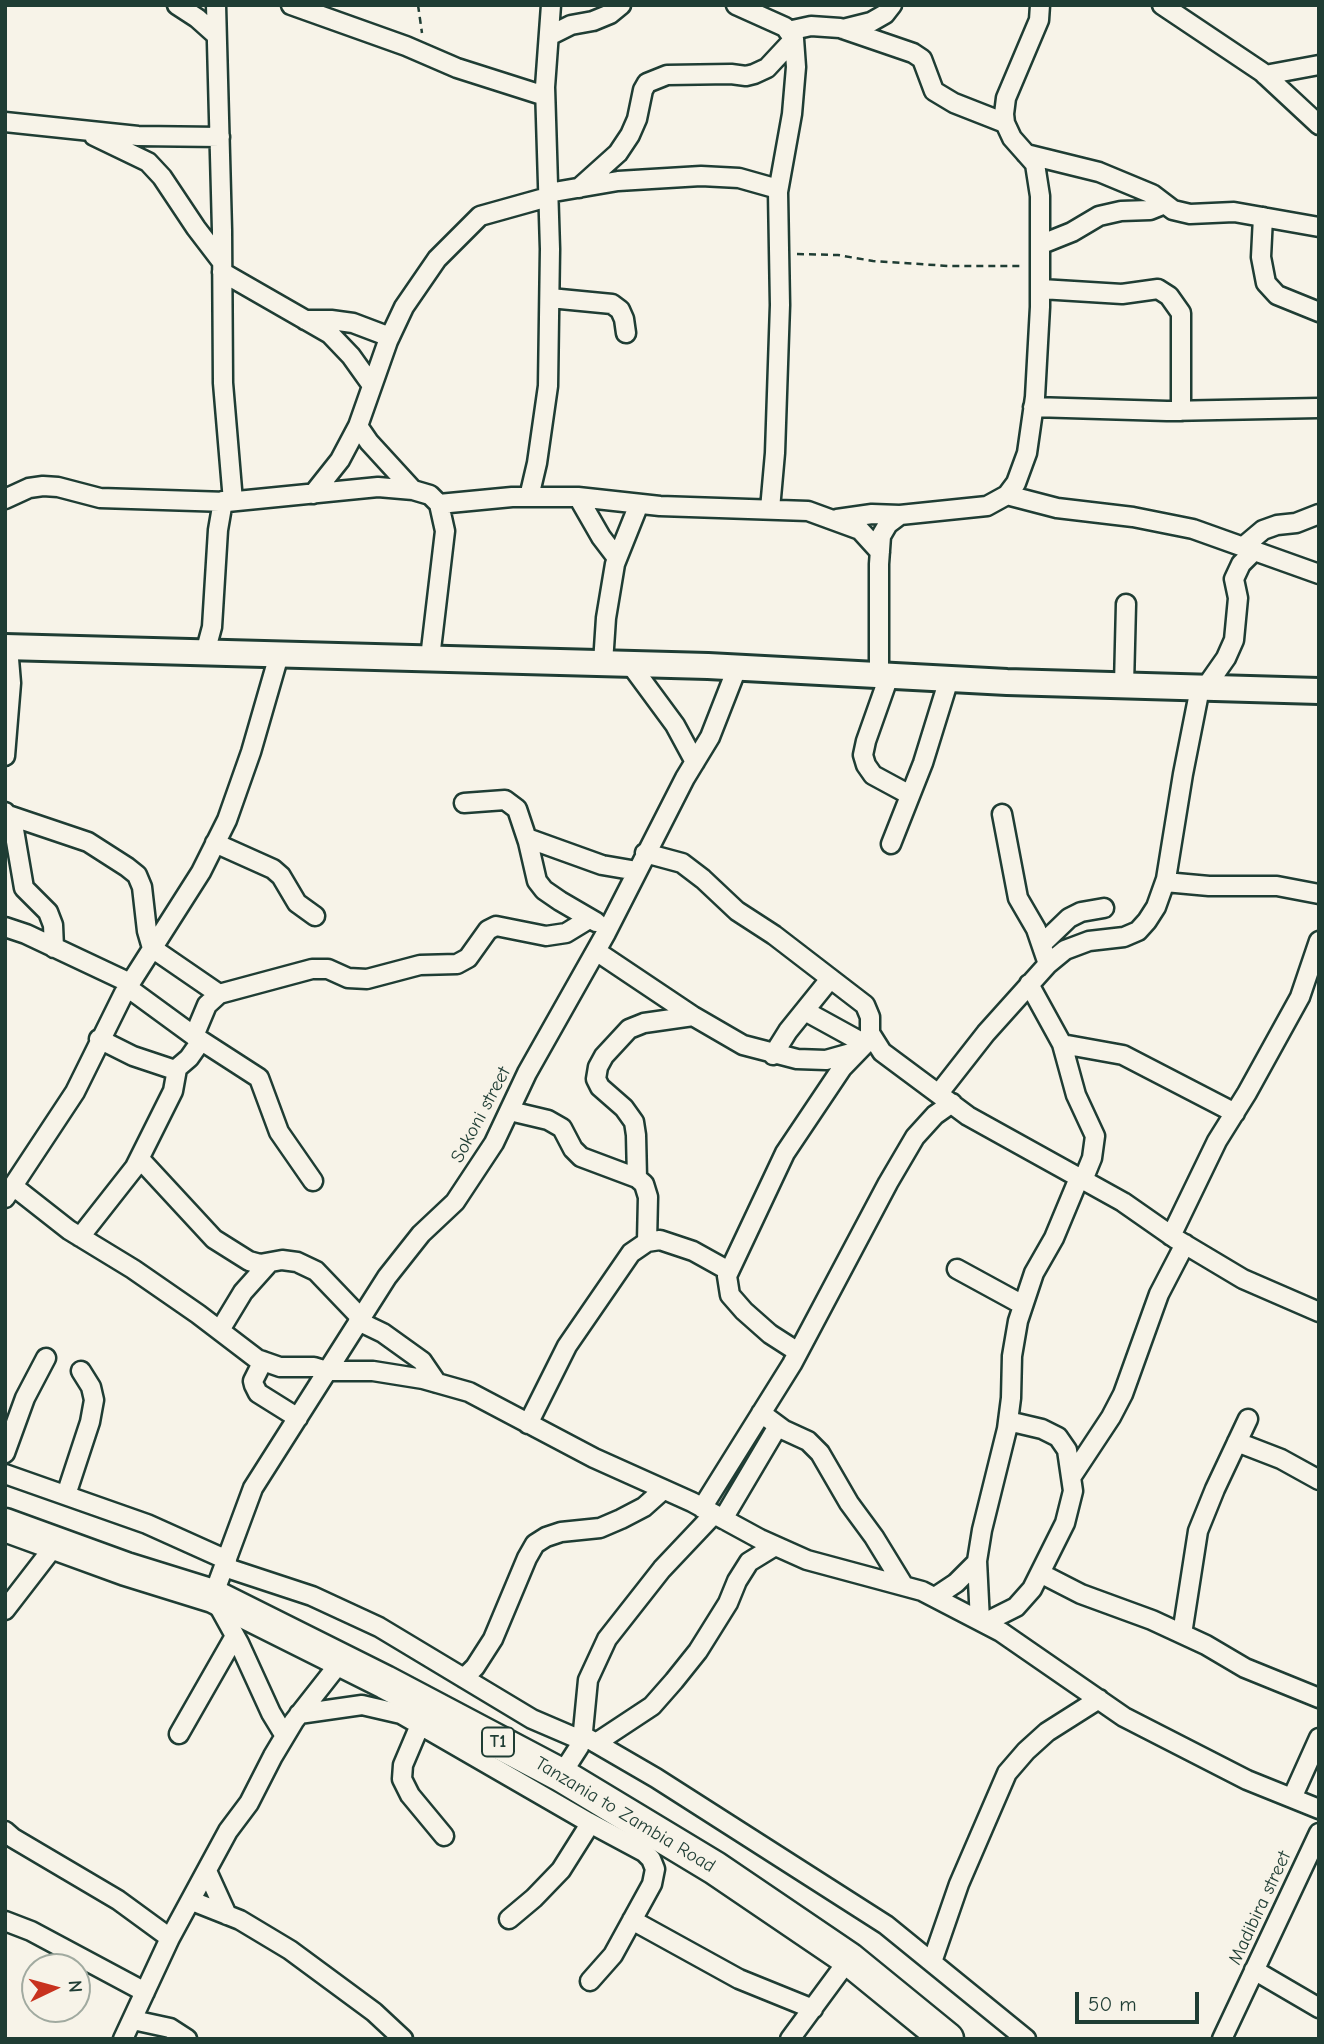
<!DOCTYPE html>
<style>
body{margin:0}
#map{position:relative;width:1324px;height:2044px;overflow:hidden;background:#f7f3e8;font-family:"Comic Neue",sans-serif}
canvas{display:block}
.frame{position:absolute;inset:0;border:7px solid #1f3d34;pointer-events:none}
.north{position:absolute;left:21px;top:1953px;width:70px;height:70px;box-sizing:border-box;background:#f7f3e8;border:2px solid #a1aaa0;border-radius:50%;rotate:85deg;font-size:19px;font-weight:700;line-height:28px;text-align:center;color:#1f3d34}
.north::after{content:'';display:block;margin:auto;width:24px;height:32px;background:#c8321e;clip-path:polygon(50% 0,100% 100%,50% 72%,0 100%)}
.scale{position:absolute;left:1075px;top:1992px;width:124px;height:32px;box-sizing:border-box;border:4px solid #1f3d34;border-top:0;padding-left:9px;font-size:21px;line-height:24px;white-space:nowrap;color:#1f3d34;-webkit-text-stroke:5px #f7f3e8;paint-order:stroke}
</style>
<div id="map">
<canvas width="1324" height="2044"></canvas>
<div class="frame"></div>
<div class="north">N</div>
<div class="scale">50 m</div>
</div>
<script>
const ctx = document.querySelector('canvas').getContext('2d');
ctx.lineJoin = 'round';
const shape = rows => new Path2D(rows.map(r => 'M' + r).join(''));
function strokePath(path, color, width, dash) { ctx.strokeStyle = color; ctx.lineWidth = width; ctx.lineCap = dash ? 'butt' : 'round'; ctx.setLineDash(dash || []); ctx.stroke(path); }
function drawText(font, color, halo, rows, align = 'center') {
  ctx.font = font + ' "Comic Neue",sans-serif'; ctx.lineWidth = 6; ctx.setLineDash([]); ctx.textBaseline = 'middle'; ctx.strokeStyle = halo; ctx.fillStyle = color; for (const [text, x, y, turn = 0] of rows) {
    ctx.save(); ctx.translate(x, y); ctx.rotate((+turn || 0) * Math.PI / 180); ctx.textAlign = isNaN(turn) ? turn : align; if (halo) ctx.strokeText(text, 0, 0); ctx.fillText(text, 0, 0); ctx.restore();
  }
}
const street = shape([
 [177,5,197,18,216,35],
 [216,5,222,230,223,383,233,501],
 [291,5,406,46,457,68,545,96],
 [736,5,785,27,794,39,796,67,792,114,778,192,780,305,775,453,770,509],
 [1162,5,1262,72,1319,125],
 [843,29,871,22,885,14,892,5],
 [788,31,811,26,840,28,913,53,922,59,934,91,954,103,1005,123],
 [549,36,571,25,593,21,610,14,621,5],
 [1265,75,1319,65],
 [5,122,138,136,220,137],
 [94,136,148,162,162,177,196,228,222,262],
 [1026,154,1099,172,1152,194,1173,210,1190,214,1234,212,1319,227],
 [579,188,618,153,630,135,637,119,643,90,647,83,667,75,731,74,746,76,754,74,767,68,794,39],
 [548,193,618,181,701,176,739,178,778,189],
 [1263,217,1261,257,1266,283,1277,295,1319,312],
 [1042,244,1072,232,1099,216,1121,211,1150,210,1165,204],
 [222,272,330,334,351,356,371,384],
 [1041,289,1122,294,1158,289,1169,296,1181,313,1181,411],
 [550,298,612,304,620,310,624,319,626,333],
 [305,320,331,320,353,323,390,337],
 [1033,407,1167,411,1319,408],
 [358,426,369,442,413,490],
 [313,494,340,460,358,426,388,341,404,307,437,259,480,216,548,197],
 [1007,495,1057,508,1133,517,1193,529,1319,574],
 [529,497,537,463,548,386,550,249,545,87,551,5],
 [578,497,601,537,617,558],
 [5,499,29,488,43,486,58,487,100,498,227,502,378,487,413,490,430,495,439,504,445,531,430,658],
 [439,504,512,497,578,497,660,506,808,511,860,530,880,552],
 [837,519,872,514,900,515],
 [1244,546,1263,530,1277,525,1296,523,1319,514],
 [205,653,212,627,218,530,223,501],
 [603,663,606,618,615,564,639,504],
 [630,664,675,725,695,762],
 [879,676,879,564,881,536,888,524,900,515,987,506,1007,495,1016,483,1027,453,1035,397,1040,307,1040,196,1035,164,1012,138,1005,123,1004,114,1006,98,1039,20,1040,5],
 [889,676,866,741,863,755,866,765,873,775,910,795],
 [1124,685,1126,604],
 [1205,688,1226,658,1234,640,1238,598,1234,579,1241,564,1255,550],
 [5,756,11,683,8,647],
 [464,803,505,800,517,809,528,842,537,881,544,890,560,901,596,922],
 [5,812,13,824,24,888,48,912,53,925,54,948],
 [1002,814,1018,898,1036,929,1048,964],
 [8,815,88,842,127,867,137,875,142,887,147,931,152,948,219,994],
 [527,838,602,865,637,871],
 [215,843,273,869,281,876,297,903,315,916],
 [891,844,923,763,949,679],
 [645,853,682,863,703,879,737,911,774,935,865,1005,870,1017,870,1033,882,1052,968,1116,1123,1202,1176,1239,1243,1279,1319,1312],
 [1165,882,1209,886,1277,886,1319,894],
 [5,927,26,934,130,983],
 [1042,944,1069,918,1081,912,1104,908],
 [596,951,693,1016,743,1045,797,1059,826,1060,858,1051],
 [1029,984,1062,1044,1076,1095,1095,1136,1092,1158,1083,1180],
 [127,987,194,1036,259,1078,279,1132,313,1181],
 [805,1011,865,1044],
 [194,1036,207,1005,219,994,312,969,328,969,348,978,367,979,420,965,457,964,468,958,488,930,496,926,546,936,566,933,589,919],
 [99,1039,133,1056,175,1070,189,1058,201,1041],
 [1062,1044,1123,1055,1235,1113],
 [773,1055,788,1031,830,979],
 [939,1093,986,1033,1048,964,1065,950,1089,941,1124,937,1138,931,1147,921,1156,907,1166,879,1183,774,1200,688],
 [510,1111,548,1120,562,1128,573,1149,581,1157,637,1178,644,1184,648,1197,647,1242],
 [140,1159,214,1239,249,1261,260,1264,282,1260,297,1262,316,1271,360,1317],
 [637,1178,636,1135,634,1122,624,1108,600,1087,596,1079,598,1067,604,1056,629,1029,644,1023,693,1016],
 [13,1186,69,1230,133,1269,198,1314,257,1359,280,1367,314,1367,327,1371,373,1371,423,1379,469,1392,594,1458,692,1502,760,1539,807,1560,922,1591,1001,1632,1124,1717,1247,1780,1319,1809],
 [5,1198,75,1092,124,993,201,872,227,820,251,752,279,655],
 [1171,1236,1217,1141,1247,1093,1300,997,1319,941],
 [80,1237,135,1167,173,1091,177,1069],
 [957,1269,1023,1305],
 [358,1321,383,1333,422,1361,437,1383],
 [220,1330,243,1292,269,1263],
 [798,1352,770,1334,744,1311,730,1295,727,1276,785,1153,842,1068,872,1037],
 [263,1361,253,1381,254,1385,258,1393,298,1418],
 [761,1413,784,1430,808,1441,820,1453,849,1503,874,1537,904,1586],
 [528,1424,567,1346,631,1253,647,1242,660,1240,693,1251,729,1271],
 [1237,1442,1281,1459,1319,1480],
 [5,1453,25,1398,46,1358],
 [5,1474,147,1524,227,1560],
 [1072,1476,1111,1417,1123,1394,1159,1294,1185,1244],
 [66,1495,90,1422,94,1400,91,1387,81,1371],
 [702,1508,792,1364,888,1183,915,1137,935,1115,952,1103],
 [723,1519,778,1426],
 [224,1567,312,1596,379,1627,532,1719,581,1740],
 [1040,1573,1081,1594,1152,1620,1206,1645,1245,1668,1319,1698],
 [935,1597,956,1583,977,1562],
 [5,1610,56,1544],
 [980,1621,977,1561,982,1530,1007,1429,1011,1398,1012,1356,1018,1321,1034,1273,1054,1238,1079,1178],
 [984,1623,1016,1607,1032,1589,1065,1523,1073,1491,1067,1450,1058,1437,1042,1429,1008,1421],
 [1182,1634,1198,1531,1215,1489,1248,1419],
 [464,1678,475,1667,493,1639,527,1558,535,1544,546,1537,561,1532,600,1528,621,1519,644,1507,663,1490],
 [299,1714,362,1705,401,1714,588,1822,644,1852,651,1859,655,1869,652,1884,613,1955,590,1981],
 [420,1725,403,1765,402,1779,410,1795,444,1836],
 [179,1734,235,1636],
 [582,1735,656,1778,886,1925,1026,2039],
 [285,1736,271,1713,239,1643,213,1596,253,1488,387,1277,421,1234,455,1202,494,1143,527,1073,606,933,685,778,710,737,737,668],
 [596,1743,652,1706,674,1681,698,1651,728,1603,737,1581,749,1562,775,1546],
 [561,1775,579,1747,583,1731,588,1680,607,1639,662,1569,714,1514],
 [1292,1798,1319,1738],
 [5,1831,13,1838,118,1900,170,1938],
 [207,1871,227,1915],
 [192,1901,240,1920,290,1950,374,2012,403,2039],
 [509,1919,534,1898,561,1870,590,1824],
 [632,1920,739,1979,813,2009],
 [5,1921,31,1931,145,1992],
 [932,1962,959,1884,1007,1773,1026,1751,1047,1732,1099,1699],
 [1254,1970,1319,2008],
 [133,2020,170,2028,187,2039],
 [123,2039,170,1938,228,1831,249,1803,273,1756,294,1721,342,1660],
 [790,2039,849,1959],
 [1222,2039,1319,1833]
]);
const secondary = shape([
 [5,647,708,666,1007,682,1319,691]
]);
const highway = shape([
 [5,1525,126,1569,213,1596,385,1682,561,1775,715,1868,849,1959,947,2039]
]);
strokePath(street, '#1f3d34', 23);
strokePath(secondary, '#1f3d34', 30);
strokePath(highway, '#1f3d34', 37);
strokePath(shape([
 [418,5,422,33],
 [797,254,838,255,873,261,949,266,1024,266]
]), '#1f3d34', 2.5, [7, 5]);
strokePath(street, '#f7f3e8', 18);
strokePath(secondary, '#f7f3e8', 24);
strokePath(highway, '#f7f3e8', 32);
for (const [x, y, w] of [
 [498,1742,32]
]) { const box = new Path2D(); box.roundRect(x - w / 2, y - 14.5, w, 29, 5); ctx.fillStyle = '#f7f3e8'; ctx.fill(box); strokePath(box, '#1f3d34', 2); }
drawText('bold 18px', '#1f3d34', null, [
 ["T1",498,1742]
]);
drawText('19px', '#1f3d34', '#f7f3e8', [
 ["Sokoni street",481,1115,-62],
 ["Tanzania to Zambia Road",625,1815,31],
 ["Madibira street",1260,1908,-65]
]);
</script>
